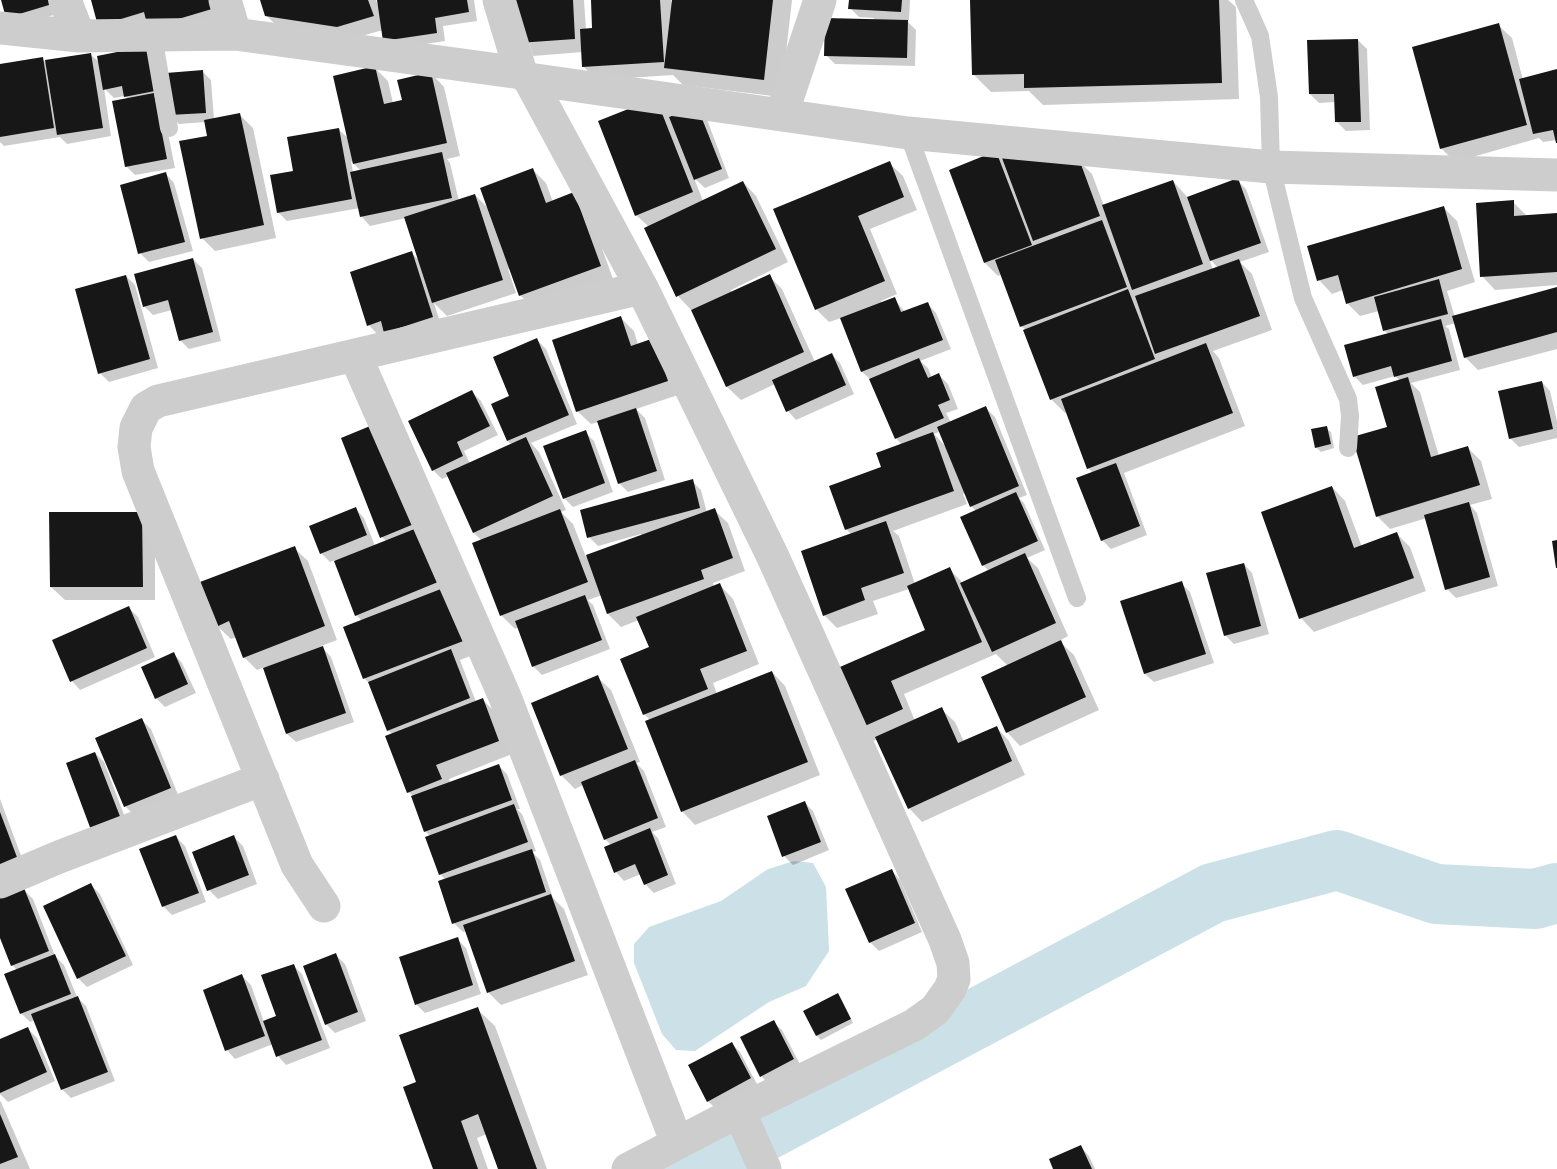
<!DOCTYPE html>
<style>
body{margin:0}
canvas{display:block;background:#fff}
</style>
<canvas width="1557" height="1169"></canvas>
<script>
const ctx = document.querySelector('canvas').getContext('2d');
ctx.lineJoin = 'round';
function fill(path, color) { ctx.fillStyle = color; ctx.fill(path, 'evenodd'); }
const shape = rows => new Path2D(rows.map(r => 'M' + r).join(''));
function strokePath(path, color, width, dash) { ctx.strokeStyle = color; ctx.lineWidth = width; ctx.lineCap = dash ? 'butt' : 'round'; ctx.setLineDash(dash || []); ctx.stroke(path); }
fill(shape([
 [794,861,813,863,826,887,829,951,806,986,769,1002,695,1051,676,1050,662,1034,634,963,634,944,649,927,721,901,768,869]
]), '#cbe1e7');
fill(shape([
 [2,0,53,0,57,14,16,26],
 [93,0,229,0,234,19,113,38],
 [261,0,376,0,378,6,379,0,474,0,477,21,443,26,445,41,394,49,383,30,351,39,280,29,266,15],
 [516,0,584,0,586,30,594,29,592,0,671,0,672,4,674,0,792,0,781,97,683,85,673,75,597,80,584,67,583,52,533,56],
 [850,0,910,0,909,20,906,20,916,30,915,66,835,64,826,55,874,21,874,18,859,17,850,8],
 [972,0,1228,0,1236,7,1239,99,1043,105,1029,91,991,92,974,75],
 [1498,25,1512,38,1523,80,1557,71,1557,140,1543,142,1539,138,1455,162,1441,148],
 [1358,40,1367,49,1370,130,1346,131,1337,122,1336,102,1319,103,1310,94],
 [146,48,162,103,175,168,135,175,126,166,129,100,125,96,114,98,104,88,111,136,67,144,60,137,4,146,0,142,0,65,42,58,45,62,91,55,100,63],
 [375,68,388,81,393,103,403,101,431,73,444,87,460,156,447,159,450,163,459,201,475,195,490,210,533,170,546,183,553,202,587,207,613,279,533,308,520,295,510,268,508,269,516,293,447,316,434,303,441,325,377,334,369,325,411,253,420,261,406,218,370,226,362,217,360,208,287,221,278,212,295,172,338,129,349,139],
 [351,161,361,171,353,172],
 [202,71,211,80,214,119,239,114,253,128,276,238,215,251,202,238,209,137,205,122,179,124,170,115],
 [669,113,671,118,706,117,729,178,705,188,694,178,703,201,743,182,756,196,788,262,731,290,732,293,769,276,782,289,815,362,831,354,840,363,854,394,796,420,788,411,775,384,741,400,727,387,693,309,691,310,678,296,646,229,649,227,636,215,600,121],
 [996,153,1004,161,1079,161,1092,174,1104,206,1173,181,1188,198,1237,180,1246,189,1269,252,1240,262,1252,274,1272,330,1213,351,1219,358,1245,426,1124,473,1147,535,1111,549,1102,540,1093,473,1088,468,1067,412,1065,413,1051,399,1026,330,1021,326,1002,274,998,276,985,263,951,170],
 [1209,258,1218,268,1213,270],
 [889,163,903,176,917,210,870,229,897,294,881,301,882,304,894,299,905,312,928,304,936,313,951,349,920,361,928,368,932,378,939,375,948,384,958,409,946,413,951,423,986,408,995,417,1027,495,1019,498,1024,503,1045,550,1027,558,1038,568,1068,636,1059,641,1074,655,1099,710,1020,746,1007,732,1008,666,996,654,904,694,915,721,941,709,955,722,964,742,996,727,1009,741,1025,775,922,822,909,808,878,739,873,741,835,671,927,630,909,589,873,601,878,614,837,628,824,615,852,535,847,530,831,486,883,468,902,445,896,438,871,380,862,372,841,318,829,322,816,309,775,210],
 [941,431,947,448,934,434],
 [966,493,971,506,977,512,983,565,989,571,963,583,949,569,915,584,899,536,893,531,967,504,963,494],
 [166,174,174,183,193,251,149,262,140,253],
 [1513,202,1527,216,1557,214,1557,285,1495,290,1482,276],
 [1444,208,1457,221,1475,282,1447,291,1455,317,1557,289,1557,349,1478,370,1465,357,1456,323,1445,326,1449,329,1460,370,1411,383,1420,392,1439,456,1468,448,1481,461,1492,499,1470,505,1477,513,1498,586,1456,598,1447,589,1427,518,1390,529,1377,516,1400,381,1395,376,1363,385,1354,376,1389,335,1385,331,1379,311,1360,316,1347,303,1343,290,1332,294,1319,280],
 [193,259,202,268,221,341,189,349,180,340,172,310,153,315,144,306],
 [126,276,135,285,158,368,109,382,100,373],
 [621,318,634,331,638,345,654,340,681,394,636,409,645,418,665,480,628,492,619,483,599,422,591,424,577,411],
 [537,340,546,349,577,424,531,443,539,452,566,510,561,512,573,524,586,557,641,537,641,534,598,546,589,537,692,481,701,490,707,513,714,510,728,523,745,571,713,583,714,587,720,585,733,599,759,664,713,683,717,694,772,672,785,686,820,775,695,825,682,811,650,720,644,714,651,648,639,620,621,627,608,614,602,595,588,600,593,605,610,649,542,675,533,666,519,627,515,629,501,615,482,541,474,533,449,476,442,479,433,470,410,422,472,392,481,401,498,435,464,451,470,464,512,445,508,441,493,405,511,397],
 [1542,382,1550,391,1557,421,1557,438,1519,447,1510,438],
 [375,426,478,653,460,660,476,702,482,699,496,713,512,754,449,779,450,783,498,765,507,774,520,809,517,809,522,814,536,851,532,852,540,860,553,898,564,909,588,975,501,1005,488,992,467,931,463,932,454,923,446,880,440,874,430,836,425,831,413,796,408,792,393,735,388,730,371,685,364,678,362,621,356,615,335,560,330,562,321,553,356,509,364,518,375,546,387,542,382,537],
 [1326,428,1331,432,1334,448,1321,452,1316,447],
 [585,432,594,441,613,492,573,507,564,498],
 [1332,487,1345,501,1362,547,1397,534,1410,547,1426,591,1314,632,1301,618],
 [50,514,155,527,155,600,65,600,51,587],
 [294,548,308,561,337,640,321,646,331,657,354,722,296,742,287,734,265,667,257,670,244,657,237,637,231,639,217,626],
 [1244,564,1252,573,1269,634,1234,644,1225,635],
 [1181,583,1190,592,1214,663,1154,682,1145,674],
 [129,608,138,617,155,657,80,690,72,681],
 [174,654,182,663,196,693,165,707,156,698],
 [597,677,611,690,640,762,636,763,644,771,666,827,652,832,658,838,676,884,654,893,645,884,641,874,624,881,616,872,611,845,605,839,583,785,575,789,561,775],
 [142,720,151,729,179,797,134,815,125,806,97,739],
 [95,753,104,762,129,828,68,763],
 [0,799,26,869,0,879],
 [804,802,813,811,829,850,793,865,784,856],
 [176,837,185,846,206,902,172,915,163,906],
 [234,837,243,846,257,884,218,899,209,890],
 [892,871,900,880,922,932,879,951,870,942],
 [91,885,100,894,133,965,87,987,78,978,45,907],
 [24,890,33,899,55,956,64,965,77,997,86,1006,115,1081,71,1098,62,1089,35,1020,30,1022,21,1013,18,971,12,965,0,933,0,899],
 [457,939,466,948,481,994,425,1013,416,1004],
 [336,955,345,964,366,1021,335,1033,326,1024],
 [293,965,302,974,330,1048,286,1065,278,1056,273,1044,235,1059,227,1050,242,976,251,985,264,1022,278,1017],
 [837,995,841,999,853,1023,821,1040,817,1036],
 [477,1009,495,1026,547,1169,499,1169,487,1134,477,1138,488,1169,435,1169,418,1083],
 [773,1022,782,1030,802,1068,770,1085,761,1076],
 [28,1029,37,1038,55,1081,8,1102,0,1094,0,1041],
 [732,1044,740,1052,759,1088,717,1110,708,1101],
 [0,1101,1,1102,30,1169,0,1169],
 [1081,1147,1089,1156,1095,1169,1055,1169]
]), '#0003');
strokePath(shape([
 [693,1169,1213,893,1337,860,1436,894,1535,899,1557,893]
]), '#cbe1e7', 60);
fill(shape([
 [1,0,48,0,49,5,6,18],
 [91,0,220,0,222,6,148,28,144,12,98,26],
 [260,0,368,0,374,16,337,27,265,16],
 [377,0,467,0,469,12,435,18,437,33,383,41],
 [515,0,573,0,575,39,518,43],
 [591,0,660,0,664,62,582,67,580,29,592,28],
 [672,0,773,0,764,80,664,68],
 [849,0,902,0,901,12,848,9],
 [970,0,1219,0,1222,83,1024,88,1024,74,972,75],
 [825,18,908,20,907,58,824,56],
 [1499,23,1527,125,1440,149,1412,47],
 [1358,39,1361,122,1335,122,1334,94,1309,94,1307,40],
 [147,46,155,91,124,97,122,86,103,90,97,56],
 [91,53,103,128,57,135,45,60],
 [43,57,54,128,0,137,0,64],
 [375,66,384,104,402,100,397,80,431,72,447,143,353,164,333,76],
 [1557,69,1557,143,1556,143,1553,130,1533,134,1519,79],
 [203,70,206,113,169,115,166,73],
 [154,93,167,159,125,167,112,101],
 [656,98,693,192,635,216,598,121],
 [697,106,722,169,694,180,669,117],
 [240,113,264,225,200,239,179,141,207,136,204,120],
 [339,128,352,199,277,213,270,175,293,171,287,137],
 [999,150,1079,159,1100,216,1033,241],
 [996,151,1032,245,984,263,949,170],
 [442,152,452,198,360,217,350,172],
 [890,161,904,197,858,216,885,281,815,310,773,209],
 [533,168,546,203,574,192,601,266,519,296,480,188],
 [166,172,185,242,138,254,120,185],
 [1238,178,1261,243,1210,261,1187,197],
 [1173,180,1203,264,1132,290,1102,205],
 [743,181,776,249,676,297,644,228],
 [475,194,503,280,432,303,404,217],
 [1514,200,1514,216,1557,213,1557,272,1480,277,1476,203],
 [1444,206,1462,269,1346,304,1338,275,1317,281,1307,246],
 [1102,220,1127,287,1020,327,995,260],
 [412,251,433,317,384,333,381,321,367,326,350,272],
 [193,258,213,332,179,341,168,300,143,307,134,274],
 [1239,259,1260,316,1155,354,1135,296],
 [770,274,804,352,726,387,691,310],
 [126,275,150,359,98,374,75,289],
 [1439,279,1448,314,1383,331,1374,297],
 [1557,287,1557,332,1464,358,1452,316],
 [1128,289,1155,359,1050,400,1023,330],
 [895,297,901,312,928,302,943,340,861,372,840,318],
 [621,316,631,346,654,338,668,381,576,412,552,340],
 [1441,319,1452,361,1394,377,1391,366,1353,377,1344,345],
 [537,338,569,415,507,441,491,404,509,396,493,357],
 [1206,343,1233,413,1087,469,1061,399],
 [832,353,846,385,786,412,772,380],
 [919,358,928,378,939,373,950,400,938,405,944,418,895,439,869,379],
 [1408,377,1431,457,1468,446,1480,485,1376,517,1352,437,1387,427,1375,387],
 [1542,381,1553,429,1509,439,1498,391],
 [472,390,490,426,457,442,463,456,432,471,408,421],
 [986,406,1019,486,970,507,937,427],
 [636,408,657,471,618,484,597,421],
 [375,424,414,524,380,538,341,438],
 [1327,426,1331,444,1315,448,1311,429],
 [586,430,605,483,563,499,543,446],
 [933,432,954,491,845,530,829,486,881,467,876,453],
 [526,437,553,496,473,533,446,473],
 [1116,463,1140,526,1101,541,1076,478],
 [693,479,700,508,587,538,580,510],
 [1332,486,1354,548,1397,532,1414,578,1299,619,1261,512],
 [1016,492,1038,541,982,566,960,517],
 [1469,502,1490,577,1445,590,1424,515],
 [356,507,367,535,320,554,309,526],
 [715,508,733,558,701,570,704,579,607,614,586,555],
 [560,509,588,582,500,616,472,543],
 [49,512,142,512,143,587,50,587],
 [886,521,904,573,861,588,865,600,823,616,801,551],
 [417,528,438,582,355,616,334,561],
 [1557,540,1557,568,1556,568,1552,541],
 [295,546,325,626,243,658,229,621,216,627,200,582],
 [1025,553,1056,623,992,652,960,583],
 [1244,563,1261,626,1224,636,1206,573],
 [950,567,982,642,891,681,903,709,858,729,833,670,925,630,907,586],
 [1182,581,1206,654,1144,674,1120,601],
 [720,583,747,651,700,669,708,689,643,715,620,659,649,647,636,617],
 [446,587,466,640,363,679,343,627],
 [585,595,602,640,532,667,515,621],
 [129,606,147,648,70,682,52,640],
 [1061,640,1086,697,1006,733,981,677],
 [323,646,346,713,286,734,263,668],
 [451,649,470,698,387,731,368,682],
 [174,652,188,684,155,699,141,667],
 [772,671,808,762,681,812,645,721],
 [598,675,628,749,560,776,531,703],
 [483,698,499,741,436,765,442,779,407,793,385,736],
 [942,707,958,743,997,726,1012,761,908,809,875,737],
 [142,718,171,788,124,807,95,738],
 [95,752,121,819,91,830,66,763],
 [635,760,658,818,604,840,581,782],
 [499,764,512,800,424,832,411,796],
 [805,801,821,842,782,857,767,816],
 [514,804,528,842,439,875,425,837],
 [0,812,18,860,0,867],
 [650,828,668,875,644,885,635,864,614,873,604,847],
 [176,835,199,893,162,907,139,849],
 [234,835,249,875,207,891,192,852],
 [532,849,546,892,452,924,438,881],
 [892,869,915,923,869,943,845,889],
 [91,883,126,956,77,979,43,906],
 [24,888,49,951,11,966,0,938,0,898],
 [551,894,575,961,487,993,463,925],
 [458,937,473,985,415,1005,399,957],
 [336,953,358,1012,325,1025,303,966],
 [55,954,71,994,20,1014,4,974],
 [294,964,322,1040,276,1057,263,1021,276,1016,261,975],
 [242,974,265,1036,225,1051,203,990],
 [838,993,851,1019,816,1036,803,1011],
 [78,996,108,1072,61,1090,31,1014],
 [478,1007,537,1169,498,1169,478,1114,461,1121,478,1169,433,1169,403,1087,416,1082,399,1035],
 [774,1020,794,1059,760,1077,740,1037],
 [28,1027,47,1072,0,1093,0,1039],
 [732,1042,751,1078,707,1102,688,1065],
 [0,1114,18,1157,0,1164],
 [1081,1145,1092,1169,1053,1169,1049,1159]
]), '#171717');
strokePath(shape([
 [1244,0,1260,36,1269,97,1271,167,1303,298,1348,399,1350,416,1348,448],
 [153,36,169,128],
 [908,133,1077,598]
]), '#cdcdcd', 18);
strokePath(shape([
 [65,0,79,36],
 [225,0,235,34],
 [499,0,521,73],
 [0,28,79,36,235,34,521,73,529,79,908,133,1271,167,1557,175],
 [529,79,642,288,773,557,945,940,953,963,954,979,950,989,935,1010,914,1025,739,1111,628,1169],
 [782,114,820,0],
 [642,288,355,355,505,697,677,1143],
 [0,882,59,857,263,779],
 [324,906,297,865,138,471,134,447,136,428,146,408,158,401,355,355],
 [739,1111,765,1169]
]), '#cdcdcd', 33);
</script>
